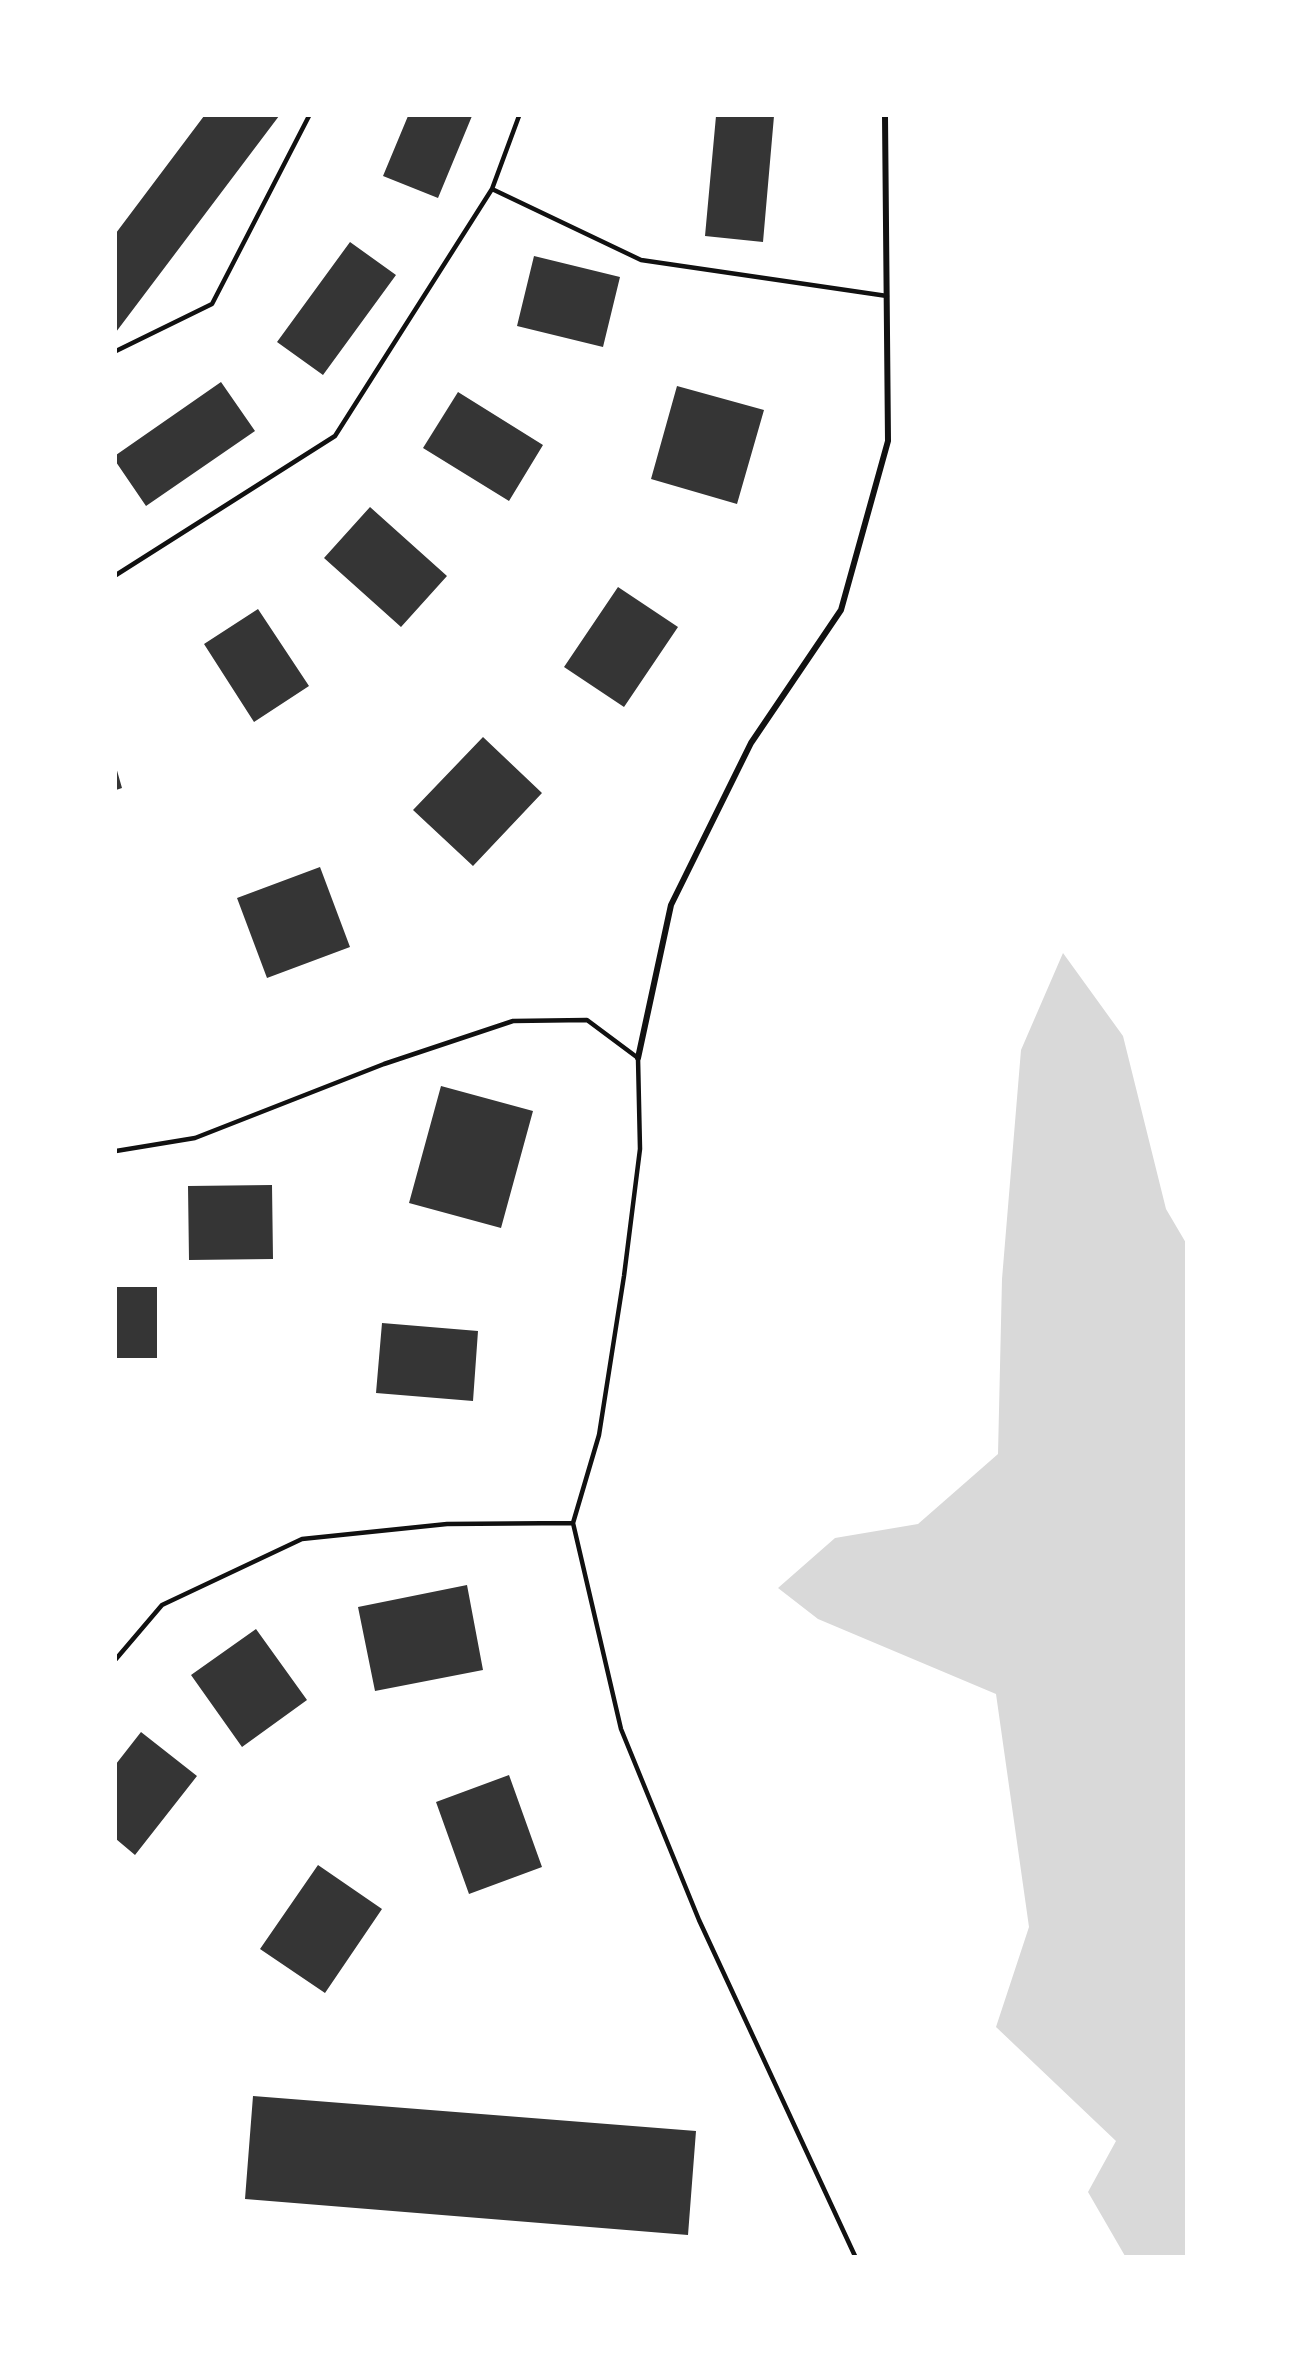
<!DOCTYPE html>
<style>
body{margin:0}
#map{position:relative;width:1302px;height:2372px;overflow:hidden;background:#fff;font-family:Overpass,sans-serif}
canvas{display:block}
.frame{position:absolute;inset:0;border:117px solid #fff;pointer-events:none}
</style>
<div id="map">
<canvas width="1302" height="2372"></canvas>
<div class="frame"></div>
</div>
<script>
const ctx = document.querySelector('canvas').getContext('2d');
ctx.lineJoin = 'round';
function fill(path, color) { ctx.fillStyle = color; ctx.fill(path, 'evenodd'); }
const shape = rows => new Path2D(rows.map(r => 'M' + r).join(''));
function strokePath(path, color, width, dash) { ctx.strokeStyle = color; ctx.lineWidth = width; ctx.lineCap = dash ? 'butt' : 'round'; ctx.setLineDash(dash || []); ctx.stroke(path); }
fill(shape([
 [1063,953,1123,1036,1166,1209,1186,1243,1186,2256,1125,2256,1088,2192,1116,2141,996,2027,1029,1927,996,1694,818,1619,778,1588,835,1538,918,1524,998,1454,1002,1279,1021,1050]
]), '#d9d9d9');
fill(shape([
 [204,116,279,116,116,332,116,233],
 [408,116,472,116,438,198,383,176],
 [716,116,774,116,763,242,705,236],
 [350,242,396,275,323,375,277,342],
 [534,256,620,277,603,347,517,326],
 [221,382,255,431,146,506,116,462,116,455],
 [677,386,764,410,737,504,651,479],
 [458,392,543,445,509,501,423,448],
 [370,507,447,576,401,627,324,558],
 [618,587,678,627,624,707,564,667],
 [258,609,309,686,254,722,204,644],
 [483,737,542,793,473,866,413,810],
 [116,767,122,788,116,790],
 [320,867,350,947,267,978,237,898],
 [441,1086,533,1111,501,1228,409,1203],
 [272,1185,273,1259,189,1260,188,1186],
 [116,1287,157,1287,157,1358,116,1358],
 [382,1323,478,1331,473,1401,376,1393],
 [467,1585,483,1670,375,1691,358,1607],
 [256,1629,307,1700,242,1747,191,1675],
 [141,1732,197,1776,135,1855,116,1839,116,1764],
 [509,1775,542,1867,469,1894,436,1802],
 [318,1865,382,1909,325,1993,260,1949],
 [253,2096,696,2131,688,2235,245,2199]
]), '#353535');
strokePath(shape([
 [492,189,641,260,887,296],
 [116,351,212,304,309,116],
 [116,575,335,436,492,189,519,116],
 [116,1151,195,1138,384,1064,513,1021,587,1020,638,1058,640,1149,624,1276,599,1435,573,1523,621,1729,699,1920,855,2256],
 [116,1659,162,1605,302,1539,447,1524,573,1523]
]), '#111', 4.5);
strokePath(shape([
 [638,1058,671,905,751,743,841,610,888,441,885,116]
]), '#111', 6);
</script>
